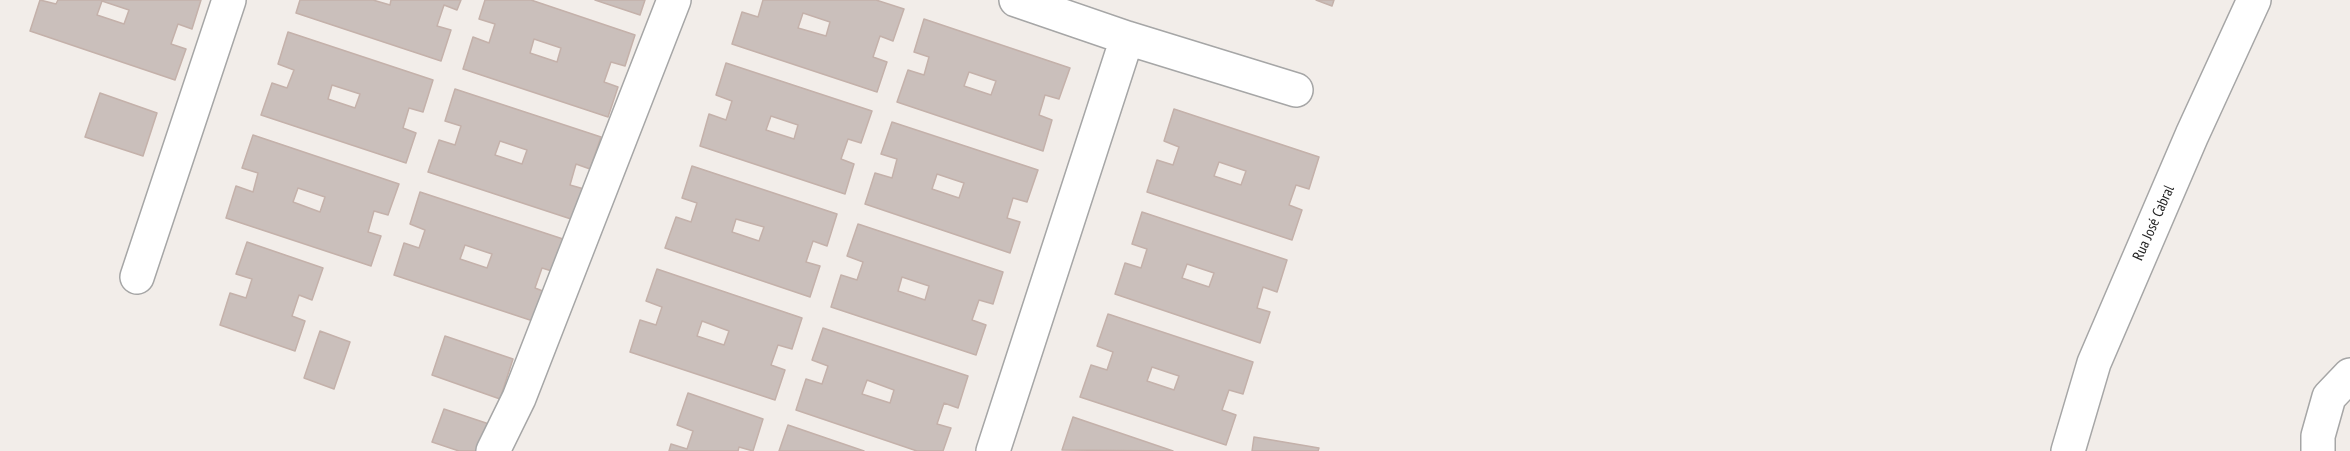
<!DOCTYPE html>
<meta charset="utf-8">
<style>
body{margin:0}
canvas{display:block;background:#f2ede9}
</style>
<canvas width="2350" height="451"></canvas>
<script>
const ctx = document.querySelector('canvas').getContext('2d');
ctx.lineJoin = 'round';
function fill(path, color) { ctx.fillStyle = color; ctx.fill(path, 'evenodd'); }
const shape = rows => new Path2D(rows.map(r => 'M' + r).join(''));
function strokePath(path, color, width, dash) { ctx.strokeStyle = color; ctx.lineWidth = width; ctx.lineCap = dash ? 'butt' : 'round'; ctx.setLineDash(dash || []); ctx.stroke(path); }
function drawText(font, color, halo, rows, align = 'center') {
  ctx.font = font + ' "PT Sans Narrow",sans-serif'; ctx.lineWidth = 4.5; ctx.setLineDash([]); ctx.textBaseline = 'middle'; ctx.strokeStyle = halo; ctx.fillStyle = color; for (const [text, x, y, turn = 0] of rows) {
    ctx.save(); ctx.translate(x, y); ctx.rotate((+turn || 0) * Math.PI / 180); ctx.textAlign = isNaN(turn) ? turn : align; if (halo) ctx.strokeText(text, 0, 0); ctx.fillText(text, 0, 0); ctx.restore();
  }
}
const building = shape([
 [40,0,56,4,58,0,201,0,192,29,178,24,171,44,186,49,175,80,30,31,40,0],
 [102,1,129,10,124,24,97,15,102,1],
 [300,0,373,0,390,5,391,0,461,0,457,10,444,5,437,26,451,30,441,61,296,13,300,0],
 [485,0,531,0,635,35,625,66,611,62,604,82,618,87,608,117,463,69,473,37,489,43,495,24,479,19,485,0],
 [534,39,561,48,557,62,530,53,534,39],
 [595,0,645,0,640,15,595,0],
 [763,0,876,0,904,9,893,41,880,36,873,57,887,62,877,92,732,44,742,12,758,17,763,0],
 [803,13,830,22,826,36,798,28,803,13],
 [1316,0,1334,0,1332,6,1316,0],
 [924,19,1070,68,1059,99,1045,95,1039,115,1052,120,1043,151,897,102,908,70,924,75,929,57,914,52,924,19],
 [969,72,996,81,991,95,964,86,969,72],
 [288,32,433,80,423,112,409,108,403,128,416,133,406,163,261,115,272,83,287,88,294,70,278,64,288,32],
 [332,85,360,94,355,108,328,99,332,85],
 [726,63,872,111,861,143,848,139,841,159,854,164,845,194,700,146,709,114,726,120,732,101,716,95,726,63],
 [771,116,798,125,794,139,766,130,771,116],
 [455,89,601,137,590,169,576,164,570,185,584,189,574,220,428,172,439,140,455,145,461,126,445,121,455,89],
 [500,141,527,150,522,164,495,155,500,141],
 [100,93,157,113,143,156,85,137,100,93],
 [1174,109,1319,157,1309,189,1296,185,1289,205,1302,210,1292,240,1147,192,1157,160,1173,165,1179,147,1164,141,1174,109],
 [1219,162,1246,171,1241,185,1214,176,1219,162],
 [892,122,1038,170,1027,202,1013,198,1007,218,1020,222,1010,253,865,204,875,173,892,178,897,159,881,154,892,122],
 [937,174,964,183,959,198,932,189,937,174],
 [253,135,399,184,388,215,374,211,368,232,381,236,371,266,226,218,236,186,253,192,258,173,242,168,253,135],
 [298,188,325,197,320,212,293,202,298,188],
 [692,166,837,214,827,246,813,241,806,262,820,266,810,297,665,248,676,217,691,222,697,203,682,198,692,166],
 [736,219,764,227,759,241,732,232,736,219],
 [420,192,566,240,555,272,542,268,535,288,548,293,539,323,394,275,404,243,419,248,425,230,410,224,420,192],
 [465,245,492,254,487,268,460,259,465,245],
 [1142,212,1287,260,1277,292,1263,287,1257,308,1270,312,1260,343,1115,294,1125,263,1141,268,1147,249,1132,244,1142,212],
 [1187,264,1214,273,1209,287,1182,278,1187,264],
 [858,224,1003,272,993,304,979,300,972,320,986,325,976,355,831,307,841,275,857,280,863,262,847,256,858,224],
 [902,277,929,286,925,300,898,291,902,277],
 [247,242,323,268,312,300,299,295,292,316,305,321,295,351,220,325,230,293,246,298,252,279,236,274,247,242],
 [657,269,802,318,792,349,778,345,771,365,785,370,775,400,630,352,640,320,656,325,662,307,646,301,657,269],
 [702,321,729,331,724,345,697,336,702,321],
 [1108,314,1253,362,1243,394,1229,390,1222,410,1236,415,1226,445,1080,397,1091,365,1107,370,1113,352,1097,346,1108,314],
 [1152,367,1179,376,1174,390,1147,381,1152,367],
 [823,328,968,376,958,408,944,403,937,424,951,428,943,451,917,451,796,410,806,379,822,384,828,366,812,360,823,328],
 [867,380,894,390,890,403,862,394,867,380],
 [320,331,350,342,334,389,304,378,320,331],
 [445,336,513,359,500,399,432,375,445,336],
 [688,393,763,419,753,451,739,447,738,451,669,451,671,444,687,449,693,431,677,425,688,393],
 [444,409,489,424,480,451,459,451,432,442,444,409],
 [1073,417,1173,451,1062,450,1073,417],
 [788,425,864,451,779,451,788,425],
 [1254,437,1319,448,1318,451,1252,451,1254,437]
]);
fill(building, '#cabfbb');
strokePath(building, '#c4b1aa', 1.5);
const minor = shape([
 [1016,0,1127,38,1296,90],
 [137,277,229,0],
 [493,451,519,398,674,0],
 [993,451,1127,38],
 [2068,451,2094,363,2192,135,2254,0],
 [2318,451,2318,436,2329,397,2350,375]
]);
strokePath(minor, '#a6a6a6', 36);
strokePath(minor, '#fff', 33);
drawText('15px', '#222', '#fff', [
 ["Rua José Cabral",2154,223,-66]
]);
</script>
